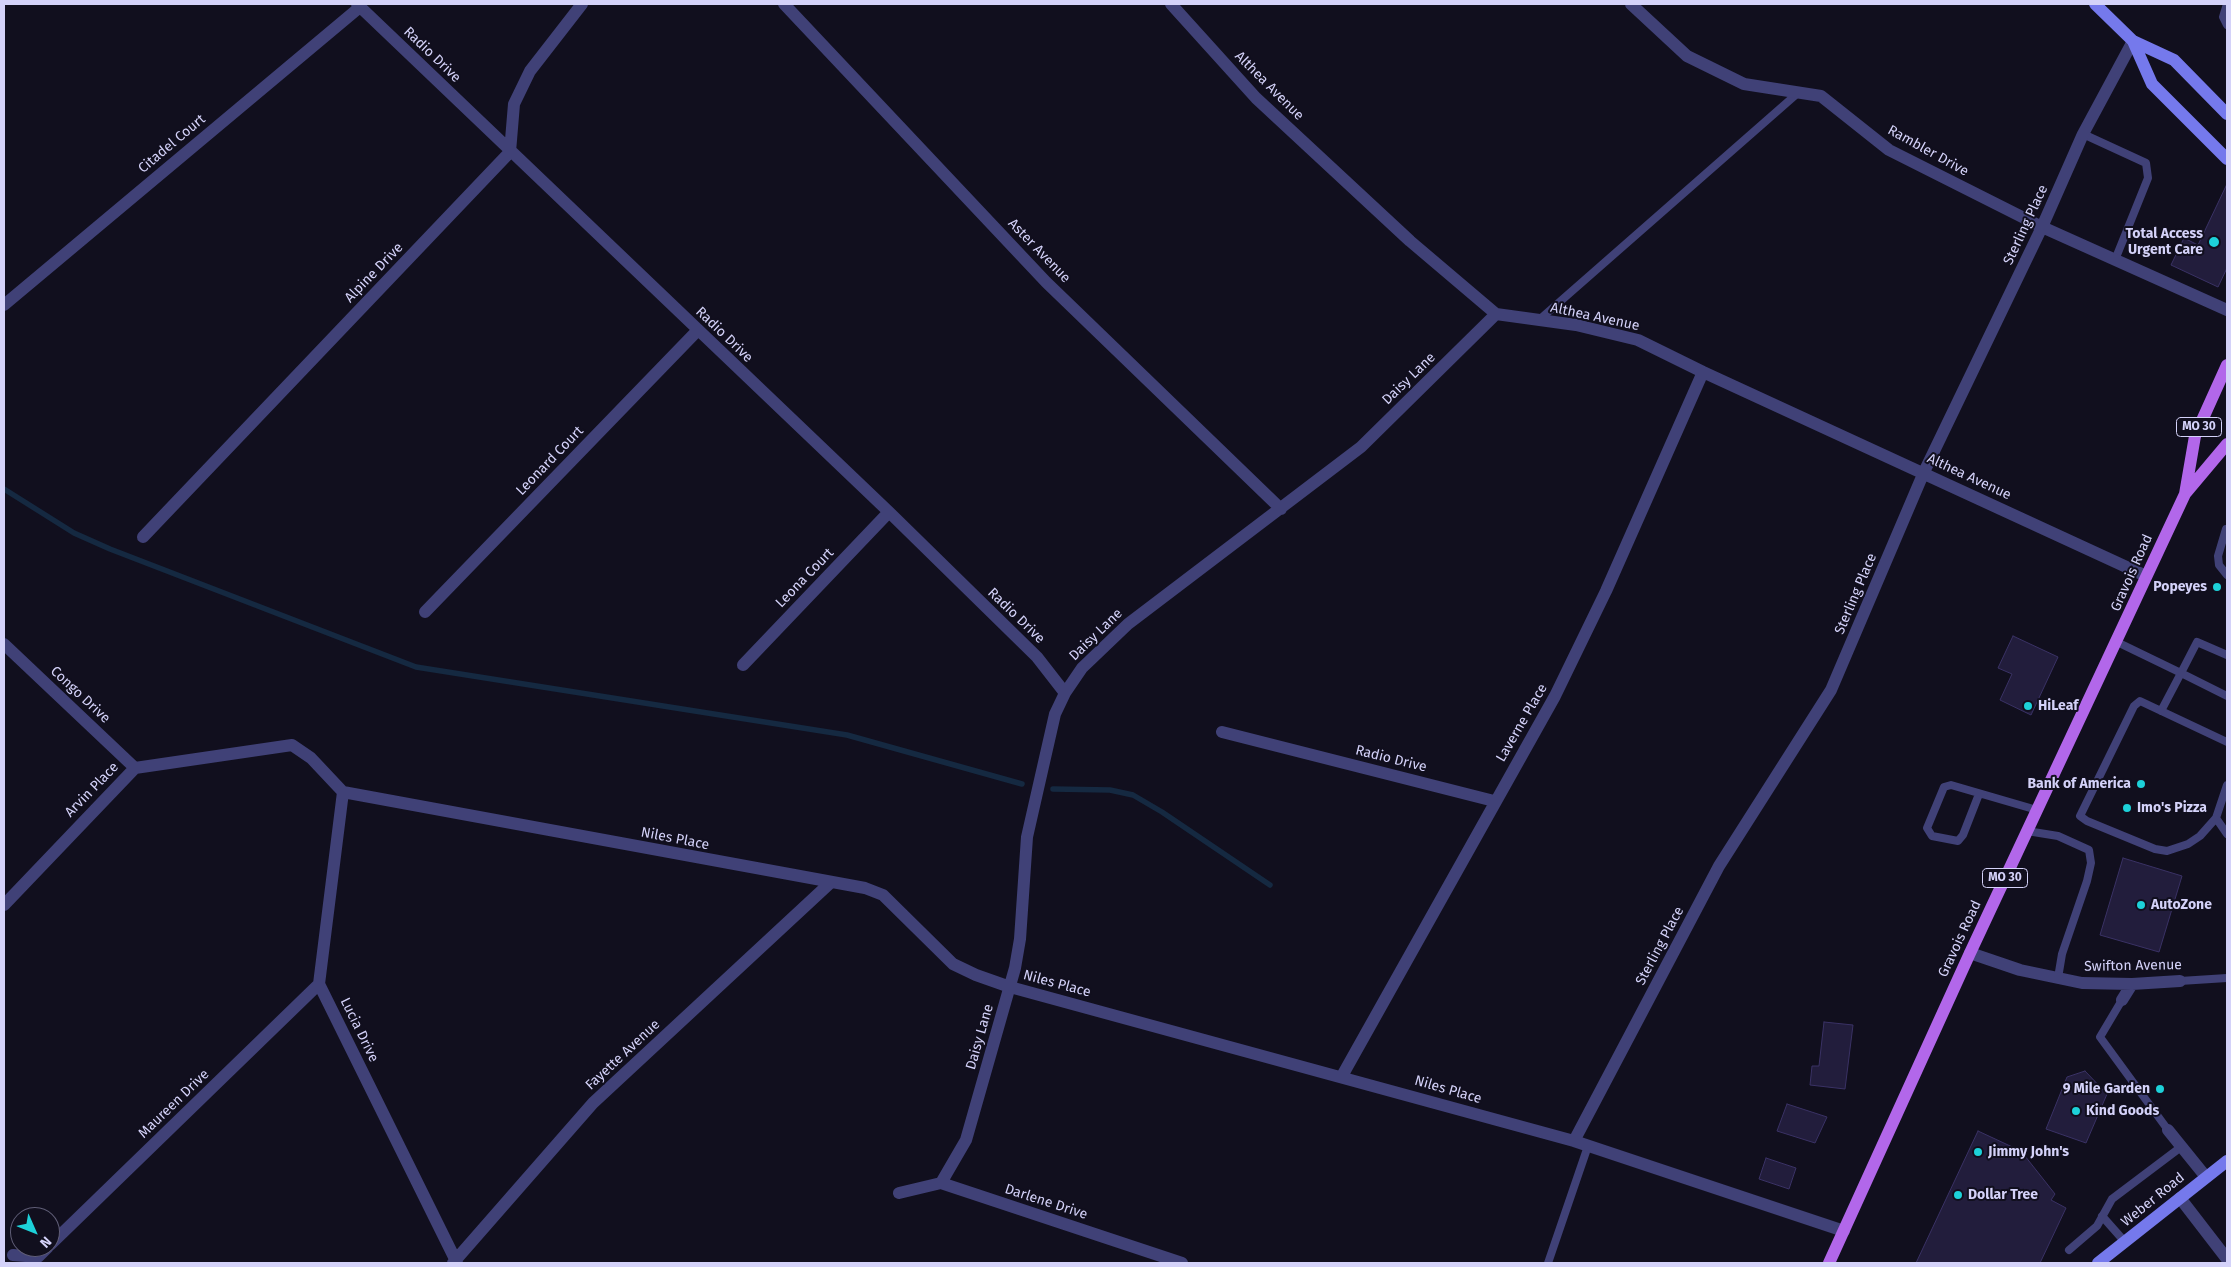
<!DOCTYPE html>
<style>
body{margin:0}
#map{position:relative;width:2231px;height:1267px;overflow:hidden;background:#110f1e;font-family:"Fira Sans",sans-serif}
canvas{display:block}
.frame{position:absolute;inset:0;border:5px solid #d4d2f9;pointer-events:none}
.north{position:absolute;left:10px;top:1207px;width:50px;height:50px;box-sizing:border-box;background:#110f1e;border:1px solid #5f5d76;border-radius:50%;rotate:134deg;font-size:14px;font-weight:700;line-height:20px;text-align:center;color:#d4d2f9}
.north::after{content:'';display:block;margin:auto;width:18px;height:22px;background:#1dd1d9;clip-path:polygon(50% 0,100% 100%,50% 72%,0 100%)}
</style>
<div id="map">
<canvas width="2231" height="1267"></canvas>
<div class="frame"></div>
<div class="north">N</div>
</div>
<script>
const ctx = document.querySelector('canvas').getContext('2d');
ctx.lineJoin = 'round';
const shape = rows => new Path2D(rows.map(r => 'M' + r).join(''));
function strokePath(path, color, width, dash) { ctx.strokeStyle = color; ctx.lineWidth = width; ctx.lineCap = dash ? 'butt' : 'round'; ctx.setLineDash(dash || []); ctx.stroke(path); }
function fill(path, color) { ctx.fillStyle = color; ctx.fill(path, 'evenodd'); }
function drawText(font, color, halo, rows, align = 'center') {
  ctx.font = font + ' "Fira Sans",sans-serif'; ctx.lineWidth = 4; ctx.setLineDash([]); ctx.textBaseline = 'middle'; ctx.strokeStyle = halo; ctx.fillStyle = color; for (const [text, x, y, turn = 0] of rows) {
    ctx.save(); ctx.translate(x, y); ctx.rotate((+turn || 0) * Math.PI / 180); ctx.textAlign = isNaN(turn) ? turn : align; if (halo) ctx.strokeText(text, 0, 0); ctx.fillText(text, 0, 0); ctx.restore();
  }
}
strokePath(shape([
 [4,489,74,533,110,549,416,667,847,735,1022,784],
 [1053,789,1110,790,1133,795,1162,812,1270,885]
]), '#152941', 5.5);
const building = shape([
 [2227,184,2227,268,2218,287,2171,265,2184,238,2198,245,2227,184],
 [2013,636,2058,657,2031,715,2000,700,2012,674,1998,668,2013,636],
 [2123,858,2182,876,2159,952,2100,935,2123,858],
 [1824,1022,1853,1025,1845,1089,1810,1085,1812,1066,1819,1066,1824,1022],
 [2085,1071,2107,1094,2086,1143,2046,1129,2067,1077,2085,1071],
 [1787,1104,1827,1117,1815,1143,1777,1131,1787,1104],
 [1978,1131,2021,1151,2055,1194,2051,1200,2066,1208,2040,1263,1916,1263,1978,1131],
 [1766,1158,1796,1168,1789,1189,1759,1179,1766,1158]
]);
fill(building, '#221d3c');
strokePath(building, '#3a3265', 1);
strokePath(shape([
 [2227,4,2223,17,2227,25],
 [2083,134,2146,163,2148,178,2115,260],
 [1539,320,1799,92],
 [2226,529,2218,556,2219,565,2227,575],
 [2117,642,2181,673,2161,711],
 [2227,655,2197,642,2181,673,2227,696],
 [2227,785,2216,818,2227,834],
 [1979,794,1963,835,1958,841,1932,836,1927,828,1944,787,1951,785,2037,810],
 [2216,818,2200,836,2188,844,2167,851,2155,849,2087,821,2080,816,2134,706,2140,701,2227,742],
 [2027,831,2058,836,2089,850,2091,863,2087,881,2062,954,2058,978],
 [2180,981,2227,978],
 [2122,1000,2100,1037,2168,1130],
 [2102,1216,2125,1242],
 [2069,1250,2097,1226,2112,1199,2181,1147],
 [1548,1263,1588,1146]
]), '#404177', 8);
strokePath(shape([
 [357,4,889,512,1037,657,1065,693],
 [784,4,1046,282,1281,509],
 [1171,4,1256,98,1410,241,1496,314,1576,325,1638,340,1703,372,2146,576],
 [1631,4,1687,56,1744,84,1821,96,1889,150,2042,227,2227,310],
 [4,305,360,7],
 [143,537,510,152,514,104,530,71,582,4],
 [425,612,698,330],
 [4,644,135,768],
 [743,665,889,512],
 [1222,732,1494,801],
 [343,792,319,984,457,1263],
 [4,905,135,768,292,745,311,758,343,792,865,888,883,895,953,964,976,975,1010,987,1574,1141,1844,1231],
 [1970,953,2020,970,2082,983,2132,984,2180,981],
 [2122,1000,2132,984],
 [1342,1076,1555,696,1606,591,1703,372],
 [2168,1130,2206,1177],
 [1574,1141,1719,866,1831,690,1924,472,2042,227,2083,134,2133,41],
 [941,1183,966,1140,1015,968,1020,939,1027,837,1055,714,1065,693,1082,668,1128,624,1361,447,1496,314],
 [899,1193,941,1183,1182,1263],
 [2180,1198,2227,1259],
 [50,1245,319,984],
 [13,1255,38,1257,48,1247],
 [453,1263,593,1103,829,884]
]), '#404177', 12);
strokePath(shape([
 [2095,4,2133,41,2174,60,2227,114],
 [2133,41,2152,84,2227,159],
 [2098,1263,2227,1161]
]), '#7579ec', 12);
strokePath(shape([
 [2185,494,2227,444],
 [1829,1263,1970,953,2185,494,2195,436,2227,365]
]), '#b267ea', 12);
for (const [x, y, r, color] of [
 [2214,242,6,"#1dd1d9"],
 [2217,587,5,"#1dd1d9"],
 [2028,706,5,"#1dd1d9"],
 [2141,784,5,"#1dd1d9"],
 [2127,808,5,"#1dd1d9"],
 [2141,905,5,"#1dd1d9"],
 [2160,1089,5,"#1dd1d9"],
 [2076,1111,5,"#1dd1d9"],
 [1978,1152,5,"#1dd1d9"],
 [1958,1195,5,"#1dd1d9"]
]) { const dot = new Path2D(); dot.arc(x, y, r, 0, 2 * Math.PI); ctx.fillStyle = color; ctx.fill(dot); strokePath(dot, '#110f1e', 2); }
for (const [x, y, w] of [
 [2199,427,45],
 [2005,878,45]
]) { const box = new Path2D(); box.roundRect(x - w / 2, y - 9.5, w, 19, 4); ctx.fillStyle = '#110f1e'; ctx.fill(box); strokePath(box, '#d4d2f9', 1); }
drawText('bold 12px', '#d4d2f9', null, [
 ["MO 30",2199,427],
 ["MO 30",2005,878]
]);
drawText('14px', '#d4d2f9', '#110f1e', [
 ["Radio Drive",432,55,44],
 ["Althea Avenue",1269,86,45],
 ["Citadel Court",172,144,-40],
 ["Rambler Drive",1928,151,29],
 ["Sterling Place",2026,225,-65],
 ["Aster Avenue",1039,251,46],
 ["Alpine Drive",374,273,-46],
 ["Althea Avenue",1595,317,12],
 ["Radio Drive",724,335,44],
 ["Daisy Lane",1409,379,-44],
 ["Leonard Court",550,461,-46],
 ["Althea Avenue",1969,477,25],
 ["Gravois Road",2132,573,-66],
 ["Leona Court",805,578,-46],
 ["Sterling Place",1856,594,-67],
 ["Radio Drive",1016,616,44],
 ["Daisy Lane",1096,635,-44],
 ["Congo Drive",80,695,43],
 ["Laverne Place",1522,723,-60],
 ["Radio Drive",1391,759,14],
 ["Arvin Place",92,790,-46],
 ["Niles Place",675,839,11],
 ["Gravois Road",1960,939,-65],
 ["Sterling Place",1660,946,-62],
 ["Swifton Avenue",2133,966,-1],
 ["Niles Place",1057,984,15],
 ["Lucia Drive",359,1030,64],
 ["Daisy Lane",980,1037,-74],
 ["Fayette Avenue",623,1055,-43],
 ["Niles Place",1448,1090,16],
 ["Maureen Drive",174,1104,-44],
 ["Weber Road",2153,1200,-39],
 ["Darlene Drive",1046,1202,18]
]);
drawText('bold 14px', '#d4d2f9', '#110f1e', [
 ["Total Access",2203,234,"right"],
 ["Urgent Care",2203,250,"right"],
 ["Popeyes",2207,587,"right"],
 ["HiLeaf",2038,706],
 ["Bank of America",2131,784,"right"],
 ["Imo's Pizza",2137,808],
 ["AutoZone",2151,905],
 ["9 Mile Garden",2150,1089,"right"],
 ["Kind Goods",2086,1111],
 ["Jimmy John's",1988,1152],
 ["Dollar Tree",1968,1195]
], 'left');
</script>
